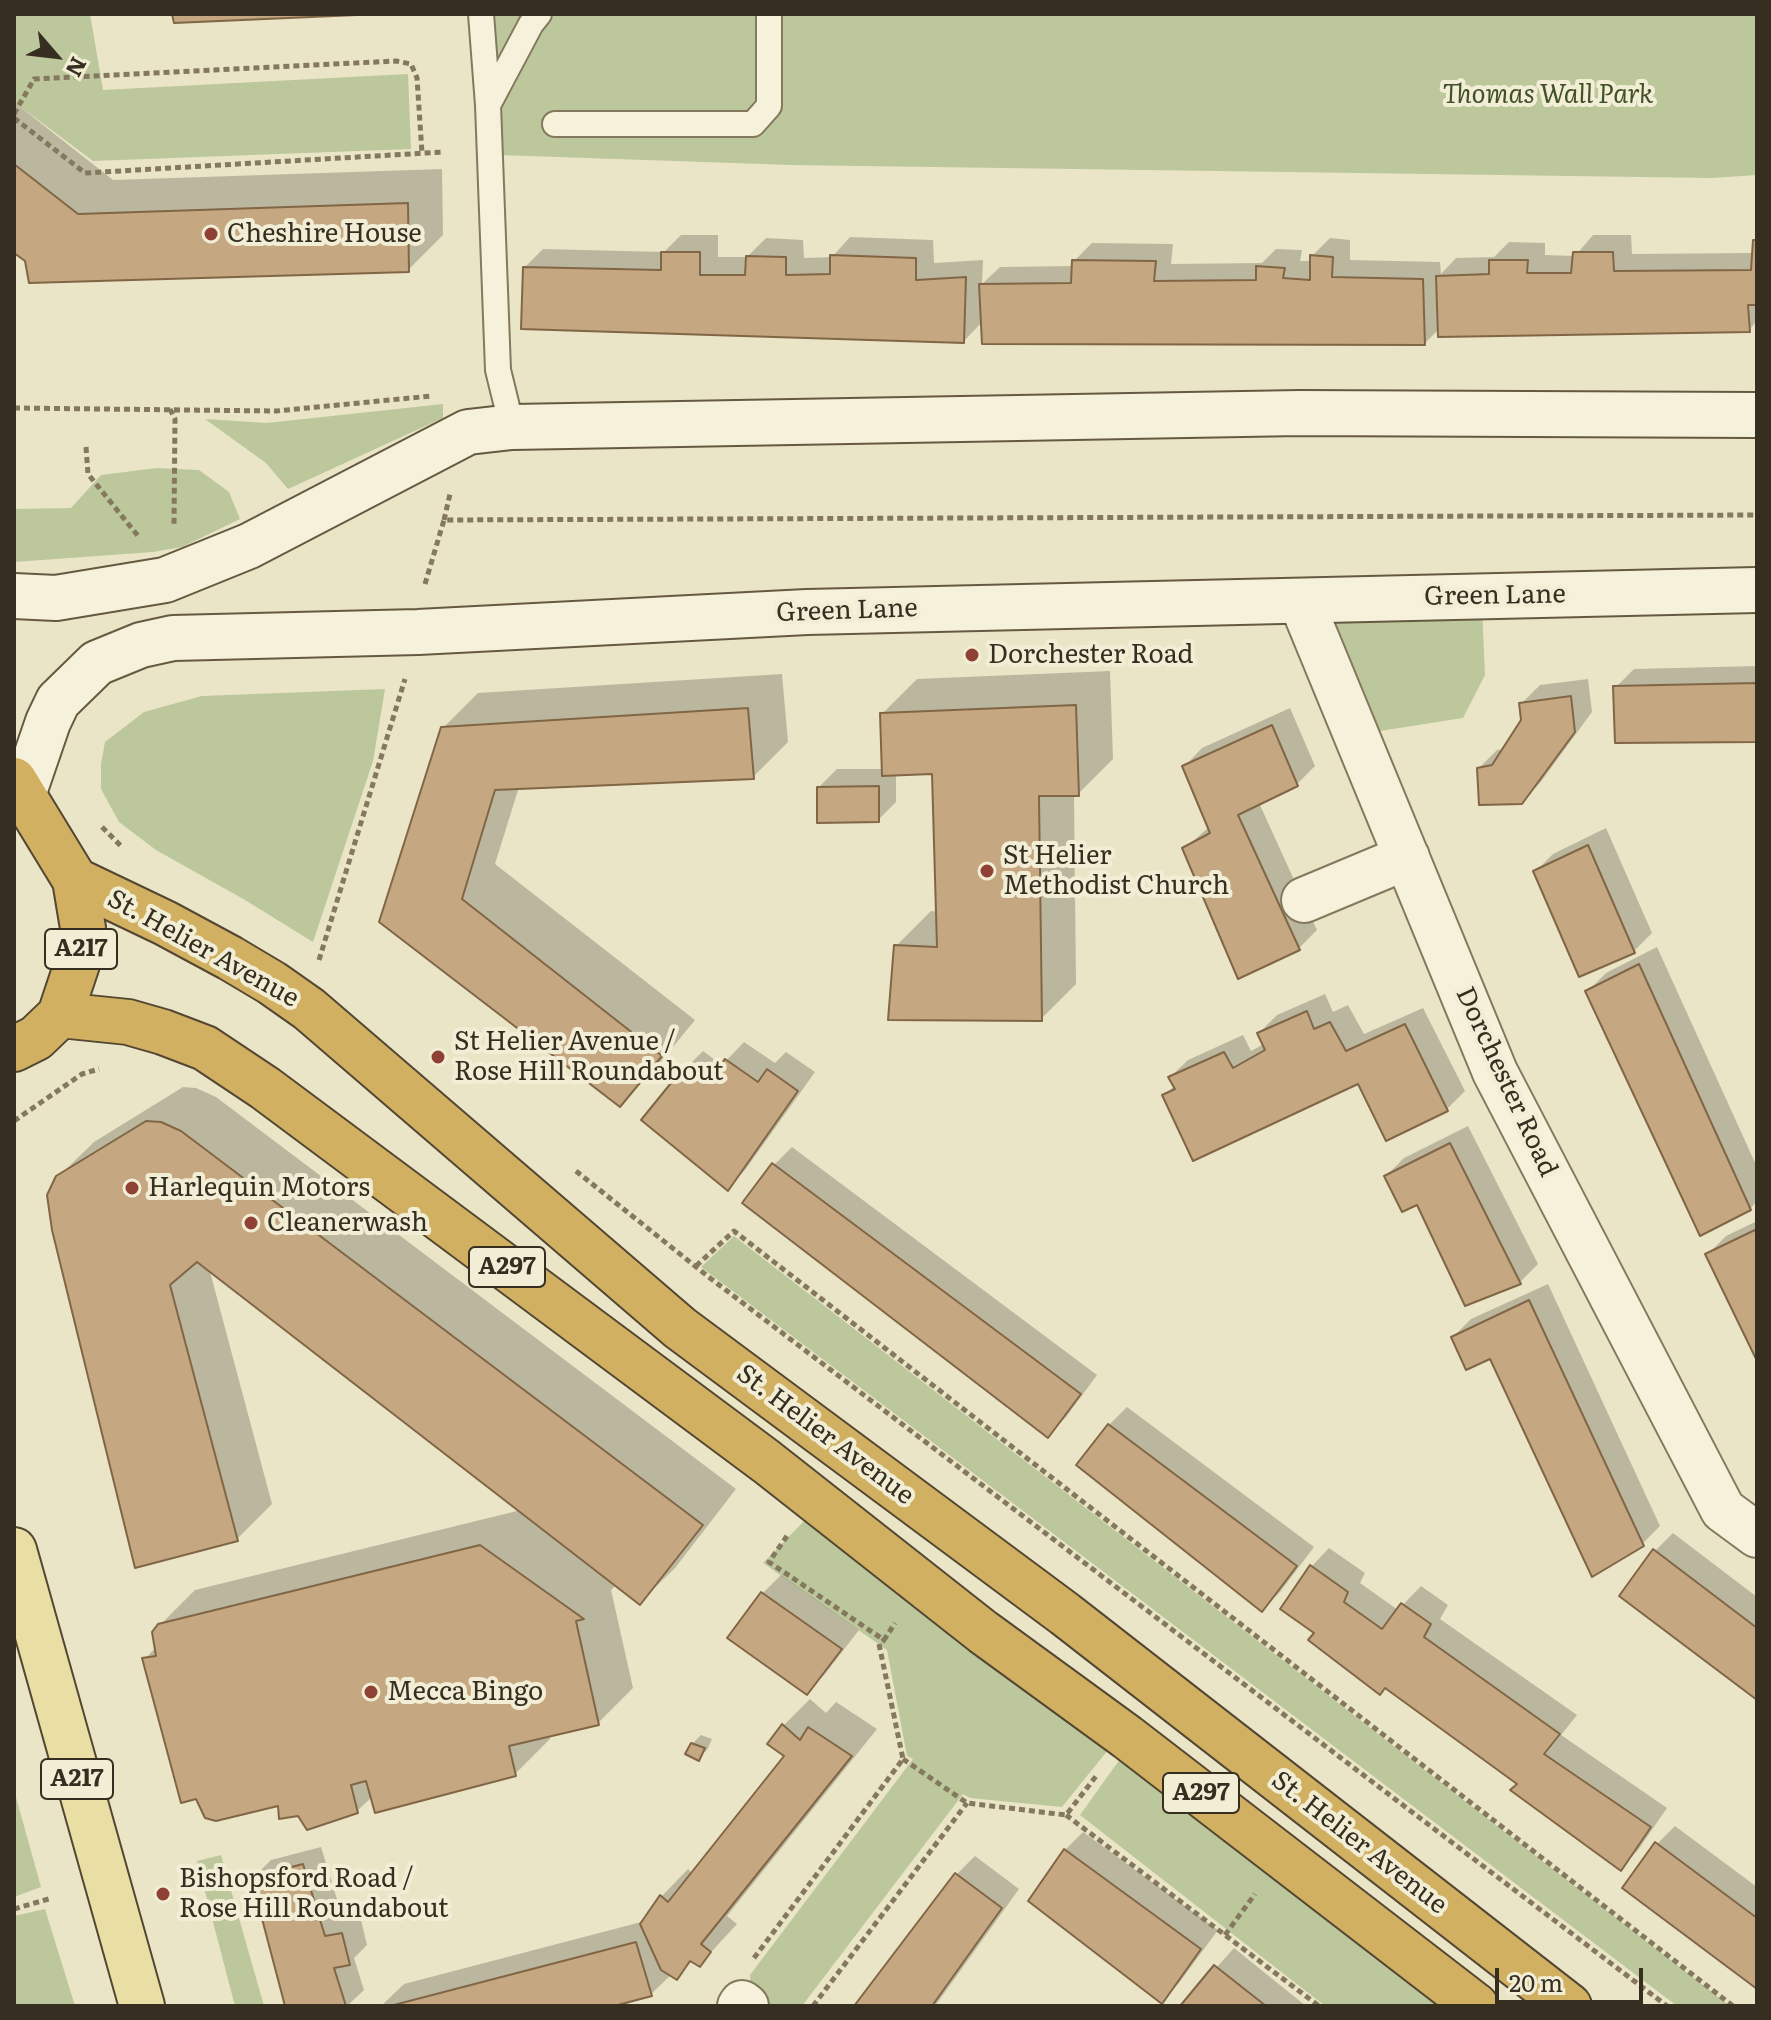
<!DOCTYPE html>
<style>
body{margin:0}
#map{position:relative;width:1771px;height:2020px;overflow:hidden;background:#eae5c7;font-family:Literata,serif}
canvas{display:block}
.frame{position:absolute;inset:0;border:16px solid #362e21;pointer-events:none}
.north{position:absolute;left:16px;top:16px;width:80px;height:80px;-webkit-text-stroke:6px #f2eed6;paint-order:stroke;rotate:118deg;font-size:22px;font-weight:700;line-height:32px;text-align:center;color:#362e21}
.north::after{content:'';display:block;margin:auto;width:28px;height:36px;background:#362e21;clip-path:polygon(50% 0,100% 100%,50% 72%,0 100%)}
.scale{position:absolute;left:1495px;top:1968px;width:148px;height:36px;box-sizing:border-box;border:4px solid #362e21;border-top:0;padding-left:10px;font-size:24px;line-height:28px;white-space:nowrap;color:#362e21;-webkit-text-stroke:6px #f2eed6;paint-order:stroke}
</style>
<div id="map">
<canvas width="1771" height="2020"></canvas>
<div class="frame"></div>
<div class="north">N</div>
<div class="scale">20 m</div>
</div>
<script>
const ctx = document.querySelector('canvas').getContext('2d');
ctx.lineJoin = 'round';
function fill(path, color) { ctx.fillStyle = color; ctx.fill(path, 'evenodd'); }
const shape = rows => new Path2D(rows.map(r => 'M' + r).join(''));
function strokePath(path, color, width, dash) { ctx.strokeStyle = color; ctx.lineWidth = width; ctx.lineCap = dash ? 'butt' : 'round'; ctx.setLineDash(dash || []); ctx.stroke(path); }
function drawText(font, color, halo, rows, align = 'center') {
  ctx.font = font + ' Literata,serif'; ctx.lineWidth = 8; ctx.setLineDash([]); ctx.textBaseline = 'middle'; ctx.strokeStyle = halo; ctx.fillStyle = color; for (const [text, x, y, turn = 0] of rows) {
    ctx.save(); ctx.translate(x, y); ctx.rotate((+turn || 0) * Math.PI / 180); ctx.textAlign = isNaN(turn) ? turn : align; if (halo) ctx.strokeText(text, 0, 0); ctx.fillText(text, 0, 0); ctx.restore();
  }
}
fill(shape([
 [14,14,90,14,103,90,408,74,411,149,93,161,14,102],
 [492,14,1757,14,1757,175,1712,178,791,165,499,155],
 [443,404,443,418,288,489,266,463,205,419,267,423],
 [157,468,199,470,229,492,240,519,182,547,153,552,14,562,14,509,71,508,101,475],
 [1482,608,1485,675,1463,718,1367,733,1321,614],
 [385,689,373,761,313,942,245,900,156,850,119,822,101,789,101,764,105,742,144,712,202,696],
 [734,1236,1730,2006,1677,2006,701,1267],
 [814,1511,1116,1740,1062,1807,970,1798,963,1794,802,2006,763,2006,752,1998,750,1975,913,1759,907,1756,887,1650,763,1563],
 [1128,1748,1461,2006,1325,2006,1080,1815],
 [14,1790,41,1887,14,1897],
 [221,1855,264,2006,235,2006,197,1861],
 [45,1909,75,2006,14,2006,14,1916]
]), '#bcc79c');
fill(shape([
 [14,102,113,180,442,169,443,235,408,270,26,260,14,251],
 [681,235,718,235,718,257,747,257,766,238,803,240,804,258,832,257,850,237,933,240,934,263,983,260,982,284,1000,267,1074,266,1074,261,1092,243,1173,244,1171,264,1262,263,1276,249,1302,250,1300,261,1312,261,1312,256,1330,238,1350,240,1350,260,1440,262,1441,274,1456,258,1494,257,1509,242,1545,243,1545,255,1575,256,1593,235,1631,235,1632,254,1754,253,1757,239,1757,321,1749,330,1440,328,1425,343,983,321,964,341,525,267,543,249,664,252],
 [1757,666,1757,740,1616,687,1634,669],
 [1110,671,1113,759,1078,794,1074,794,1076,984,1041,1019,896,946,931,911,938,912,933,772,896,773,896,802,878,820,819,787,837,769,884,769,882,714,917,679],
 [782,674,788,742,753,777,519,787,495,864,695,1020,654,1070,620,1104,381,921,443,728,478,693],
 [1588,679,1592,712,1540,783,1521,802,1479,768,1497,750,1505,749,1523,721,1522,703,1540,685],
 [1290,708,1315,766,1297,784,1259,803,1317,930,1299,948,1239,976,1184,849,1209,827,1184,767,1202,748],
 [1606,828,1652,933,1634,951,1580,975,1535,872,1553,854],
 [1657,947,1757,1167,1757,1201,1750,1209,1588,991,1606,973],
 [1325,994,1333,1012,1348,1005,1364,1034,1423,1008,1465,1091,1447,1109,1387,1139,1359,1081,1165,1095,1175,1085,1170,1077,1188,1060,1243,1035,1251,1051,1264,1044,1259,1033,1277,1015],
 [744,1042,775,1063,786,1052,815,1072,745,1170,728,1188,685,1069,703,1051,722,1065],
 [183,1087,196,1088,216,1097,736,1489,675,1568,640,1602,617,1584,611,1590,633,1688,598,1723,549,1734,550,1739,515,1774,373,1796,357,1811,299,1814,280,1804,145,1659,156,1647,159,1626,195,1590,521,1510,209,1268,272,1504,237,1539,58,1177,94,1142],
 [1468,1126,1538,1264,1520,1282,1386,1176,1404,1158],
 [792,1147,1097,1375,1066,1417,1048,1435,774,1165],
 [1757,1221,1757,1356,1708,1254,1726,1236],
 [1548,1284,1660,1526,1642,1544,1491,1357,1453,1337,1471,1319],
 [1127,1407,1314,1547,1280,1592,1262,1610,1109,1425],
 [1673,1533,1757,1597,1757,1698,1655,1551],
 [1329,1548,1365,1573,1360,1583,1398,1610,1421,1586,1448,1605,1440,1619,1577,1715,1561,1735,1667,1808,1638,1850,1620,1868,1520,1784,1282,1609,1312,1566],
 [781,1575,859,1630,825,1674,807,1692,730,1638,763,1593],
 [810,1699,826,1713,836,1702,877,1729,727,1916,737,1924,700,1964,693,1960,677,1977,672,1974,651,1994,606,2006,381,2006,404,1984,645,1921,662,1896,688,1869,693,1874,787,1755,783,1726],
 [701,1735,712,1739,707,1750,698,1758,692,1744],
 [1675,1826,1757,1887,1757,1986,1657,1844],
 [1083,1832,1218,1930,1179,1983,1161,2001,1065,1850],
 [321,1847,343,1919,360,1916,367,1945,354,1958,364,1990,347,2006,287,2006,253,1878,271,1860],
 [975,1856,1019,1889,935,2006,856,2006,957,1874],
 [1234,1948,1306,2006,1182,2006]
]), '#0003');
const building = shape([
 [172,14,380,14,174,23,172,14],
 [14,164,78,214,408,203,409,272,29,283,25,261,14,253,14,164],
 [1753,240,1757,240,1757,305,1748,305,1750,332,1438,337,1436,276,1489,274,1489,260,1528,260,1527,273,1571,273,1573,252,1613,252,1614,271,1751,270,1753,240],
 [661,252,700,252,700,275,745,275,746,256,786,257,786,275,830,274,830,255,916,258,916,280,966,277,964,343,521,329,523,267,661,270,661,252],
 [1310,255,1333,257,1332,277,1423,279,1425,345,982,344,979,284,1071,283,1072,260,1156,261,1154,281,1256,280,1256,266,1285,268,1283,278,1310,280,1310,255],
 [1757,683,1757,742,1615,743,1613,686,1757,683],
 [1571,696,1575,732,1522,804,1479,805,1477,768,1492,765,1521,720,1519,703,1571,696],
 [1076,705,1079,796,1039,796,1042,1021,888,1020,894,945,937,947,932,774,882,776,880,713,1076,705],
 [748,708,754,779,495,790,462,899,662,1056,620,1107,379,922,441,727,748,708],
 [1272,725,1298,786,1238,815,1300,950,1238,979,1182,848,1210,833,1182,766,1272,725],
 [879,786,879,822,817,823,817,787,879,786],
 [1588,845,1635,953,1579,977,1533,871,1588,845],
 [1639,964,1751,1210,1700,1236,1585,991,1639,964],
 [1307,1011,1314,1029,1330,1022,1346,1051,1405,1024,1448,1111,1386,1141,1358,1084,1193,1161,1162,1095,1175,1089,1168,1077,1224,1052,1233,1068,1265,1050,1257,1033,1307,1011],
 [725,1059,758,1082,767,1069,798,1091,728,1191,641,1120,684,1067,705,1083,725,1059],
 [146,1121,161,1122,181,1131,703,1525,640,1605,197,1262,170,1285,238,1541,135,1568,52,1230,47,1195,56,1176,146,1121],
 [1450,1143,1521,1284,1465,1306,1417,1205,1402,1212,1384,1176,1450,1143],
 [772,1163,1081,1394,1048,1438,742,1203,772,1163],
 [1757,1229,1757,1361,1705,1254,1757,1229],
 [1529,1300,1644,1546,1592,1577,1490,1359,1466,1370,1451,1337,1529,1300],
 [1108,1424,1297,1566,1262,1612,1076,1465,1108,1424],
 [480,1545,584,1619,576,1621,599,1725,509,1746,516,1776,375,1813,366,1781,351,1785,358,1813,307,1830,298,1816,279,1819,278,1806,216,1821,205,1818,196,1799,181,1803,142,1658,156,1656,152,1632,158,1624,480,1545],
 [1653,1549,1757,1628,1757,1700,1619,1596,1653,1549],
 [1310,1565,1348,1592,1344,1602,1382,1629,1401,1603,1431,1624,1424,1637,1560,1734,1544,1754,1651,1827,1621,1871,1510,1790,1517,1784,1385,1688,1380,1695,1308,1640,1314,1633,1280,1609,1310,1565],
 [761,1592,842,1649,807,1695,727,1638,761,1592],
 [782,1724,800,1740,808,1727,852,1756,701,1944,711,1952,700,1967,690,1961,677,1980,661,1970,640,1924,660,1895,668,1902,784,1756,767,1744,782,1724],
 [691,1743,705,1748,699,1761,685,1754,691,1743],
 [1655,1842,1757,1918,1757,1989,1622,1888,1655,1842],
 [1064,1849,1201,1949,1162,2004,1028,1901,1064,1849],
 [303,1864,325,1936,342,1933,350,1965,334,1968,346,2006,285,2006,251,1877,303,1864],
 [955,1873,1002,1908,932,2006,854,2006,955,1873],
 [636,1942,652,1996,614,2006,390,2006,636,1942],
 [1214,1965,1266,2006,1180,2006,1214,1965]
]);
fill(building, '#c5a781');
strokePath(building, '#816646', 2);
const lane = shape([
 [481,14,488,105,498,370,512,427],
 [488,105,531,24,539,14],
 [555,124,753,124,769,106,769,14]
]);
const street = shape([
 [1301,601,1495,1072,1723,1510,1757,1535],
 [1304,900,1407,857],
 [740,2006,742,2003,746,2006]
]);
const secondary = shape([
 [14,596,56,598,165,580,249,546,468,432,512,427,1299,413,1757,415],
 [23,795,48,722,58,701,97,663,141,645,173,638,418,632,807,612,1757,590]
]);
const primary = shape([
 [14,1550,142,2006]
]);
const highway = shape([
 [14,780,75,880,83,928,80,955,60,1015,36,1038,14,1049],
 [75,880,165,923,230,958,272,983,309,1009,680,1328,1065,1614,1569,2006],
 [60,1015,128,1022,163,1032,205,1048,265,1088,767,1462,983,1632,1127,1737,1476,2006]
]);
strokePath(lane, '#84785e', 28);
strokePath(street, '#84785e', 48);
strokePath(secondary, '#665941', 48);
strokePath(primary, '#534632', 48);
strokePath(highway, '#534632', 48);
strokePath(shape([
 [14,114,34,79,396,61,411,64,417,78,422,153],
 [14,118,85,173,443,152],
 [14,408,276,411,431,396],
 [170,409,175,419,174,524],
 [86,447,88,474,138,536],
 [444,520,450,494],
 [425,584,444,520,1757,515],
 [102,827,123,848],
 [319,960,405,679],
 [14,1121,82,1074,99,1069],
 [576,1171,710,1278,1667,2006],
 [696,1266,734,1231,1733,2006],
 [787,1536,769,1562,884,1640,895,1623],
 [903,1759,967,1803,1066,1815,1097,1775],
 [1066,1815,1319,2006],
 [14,1909,52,1898],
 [1225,1935,1255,1894],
 [754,1958,903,1759,879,1644,884,1640],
 [813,2006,967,1803]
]), '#84785e', 5, [6, 4]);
strokePath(lane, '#f6f1da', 24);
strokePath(street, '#f6f1da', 44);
strokePath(secondary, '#f6f1da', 44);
strokePath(primary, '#e9dea3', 44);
strokePath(highway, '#d1b061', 44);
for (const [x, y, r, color] of [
 [211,234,8,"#8e4134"],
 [972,655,8,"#8e4134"],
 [987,871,8,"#8e4134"],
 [438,1057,8,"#8e4134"],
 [132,1188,8,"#8e4134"],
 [251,1223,8,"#8e4134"],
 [371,1692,8,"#8e4134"],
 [163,1894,8,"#8e4134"]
]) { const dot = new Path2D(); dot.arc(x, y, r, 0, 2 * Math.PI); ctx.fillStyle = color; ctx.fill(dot); strokePath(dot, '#f2eed6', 3); }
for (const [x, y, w] of [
 [81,949,72],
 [507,1267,76],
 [77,1779,72],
 [1201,1793,76]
]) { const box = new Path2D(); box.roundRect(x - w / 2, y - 20, w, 40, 6); ctx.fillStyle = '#f2eed6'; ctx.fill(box); strokePath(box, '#362e21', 2); }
drawText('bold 24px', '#362e21', null, [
 ["A217",81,949],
 ["A297",507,1267],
 ["A217",77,1779],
 ["A297",1201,1793]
]);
drawText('italic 26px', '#415129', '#f2eed6', [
 ["Thomas Wall Park",1548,95]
]);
drawText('26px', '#362e21', '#f2eed6', [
 ["Cheshire House",227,234],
 ["Dorchester Road",988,655],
 ["St Helier",1003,856],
 ["Methodist Church",1003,886],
 ["St Helier Avenue /",454,1042],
 ["Rose Hill Roundabout",454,1072],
 ["Harlequin Motors",148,1188],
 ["Cleanerwash",267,1223],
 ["Mecca Bingo",387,1692],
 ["Bishopsford Road /",179,1879],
 ["Rose Hill Roundabout",179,1909]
], 'left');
drawText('26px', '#362e21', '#f2eed6', [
 ["Green Lane",1495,596,-1],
 ["Green Lane",847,611,-2],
 ["St. Helier Avenue",203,949,29],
 ["Dorchester Road",1506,1082,65],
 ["St. Helier Avenue",825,1435,37],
 ["St. Helier Avenue",1359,1843,38]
]);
</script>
